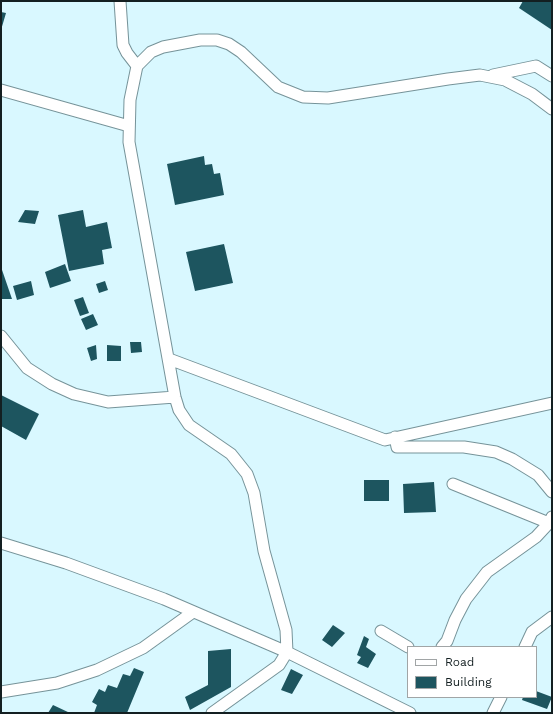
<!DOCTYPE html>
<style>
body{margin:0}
#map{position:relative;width:553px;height:714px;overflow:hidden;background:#d9f8ff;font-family:"Work Sans",sans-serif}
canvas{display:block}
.frame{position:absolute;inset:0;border:2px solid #131f21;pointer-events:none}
.legend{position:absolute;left:407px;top:646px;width:130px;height:52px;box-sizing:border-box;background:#fff;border:1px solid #a1a5a6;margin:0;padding:5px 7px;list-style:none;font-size:12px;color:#131f21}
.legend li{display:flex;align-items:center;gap:8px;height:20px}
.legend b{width:20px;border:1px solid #a1a5a6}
</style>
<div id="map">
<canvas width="553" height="714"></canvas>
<div class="frame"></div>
<ul class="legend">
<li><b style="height:5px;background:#fff"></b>Road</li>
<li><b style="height:11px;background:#1d555f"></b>Building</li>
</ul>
</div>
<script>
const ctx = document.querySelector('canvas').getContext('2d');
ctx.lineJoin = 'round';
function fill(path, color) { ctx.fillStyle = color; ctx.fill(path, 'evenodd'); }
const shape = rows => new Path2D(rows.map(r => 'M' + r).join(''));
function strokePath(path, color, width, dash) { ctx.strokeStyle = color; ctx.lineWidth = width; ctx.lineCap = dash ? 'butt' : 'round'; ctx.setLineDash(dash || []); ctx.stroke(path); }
fill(shape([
 [523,1,552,1,552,30,519,8],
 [1,12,6,13,1,30],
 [204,156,205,165,212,164,214,174,220,173,224,195,175,205,167,164],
 [25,210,39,211,35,224,18,222],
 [83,210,86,227,107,222,112,248,102,250,104,264,69,271,58,215],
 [224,244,233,283,195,291,186,252],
 [65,264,71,281,50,288,45,272],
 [1,267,12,299,1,299],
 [31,281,34,295,17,300,13,286],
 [105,281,108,290,99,293,96,284],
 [83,297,89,313,80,316,74,300],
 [93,314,98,325,86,330,81,319],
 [130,342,141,342,142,352,131,353],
 [96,345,97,359,91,361,87,348],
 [107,345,121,346,121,361,107,361],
 [1,395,39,414,26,440,1,426],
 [364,480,389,480,389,501,364,501],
 [434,482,436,512,404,513,403,484],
 [333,625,345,633,332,647,322,640],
 [364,636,369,639,366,647,376,654,368,668,357,663,361,657,357,655],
 [231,649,231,687,190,710,185,697,208,685,208,651],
 [134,668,144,672,127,713,94,713,97,705,92,702,99,689,105,692,108,685,117,688,123,674,130,676],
 [291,669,303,675,292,694,281,690],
 [536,691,552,697,547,709,522,700,523,697,536,697],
 [53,705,70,713,48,713]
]), '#1d555f');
const street = shape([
 [120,1,123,45,127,53,137,66],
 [493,75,536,66,552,76],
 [1,90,129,126],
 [1,336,27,368,52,384,74,394,108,402,175,397],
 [169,359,385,440,552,403],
 [395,437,397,447,464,447,496,452,512,459,538,475,552,492],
 [453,484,549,523,552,517],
 [1,543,66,563,164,599,287,652,410,713],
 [381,631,408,647],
 [442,647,447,641,455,620,466,599,487,572,536,537,549,523],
 [525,647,532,632,552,617],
 [1,692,57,683,97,670,143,648,193,612],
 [212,713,279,665,287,652,286,630,264,551,254,493,247,474,231,454,189,425,179,410,175,397,129,142,130,100,137,66,151,52,163,47,200,40,217,40,229,44,241,52,278,87,303,97,328,98,448,79,480,75,505,80,532,94,552,109],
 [493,713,501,697]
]);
strokePath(street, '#769399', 13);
strokePath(street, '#fff', 11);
</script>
